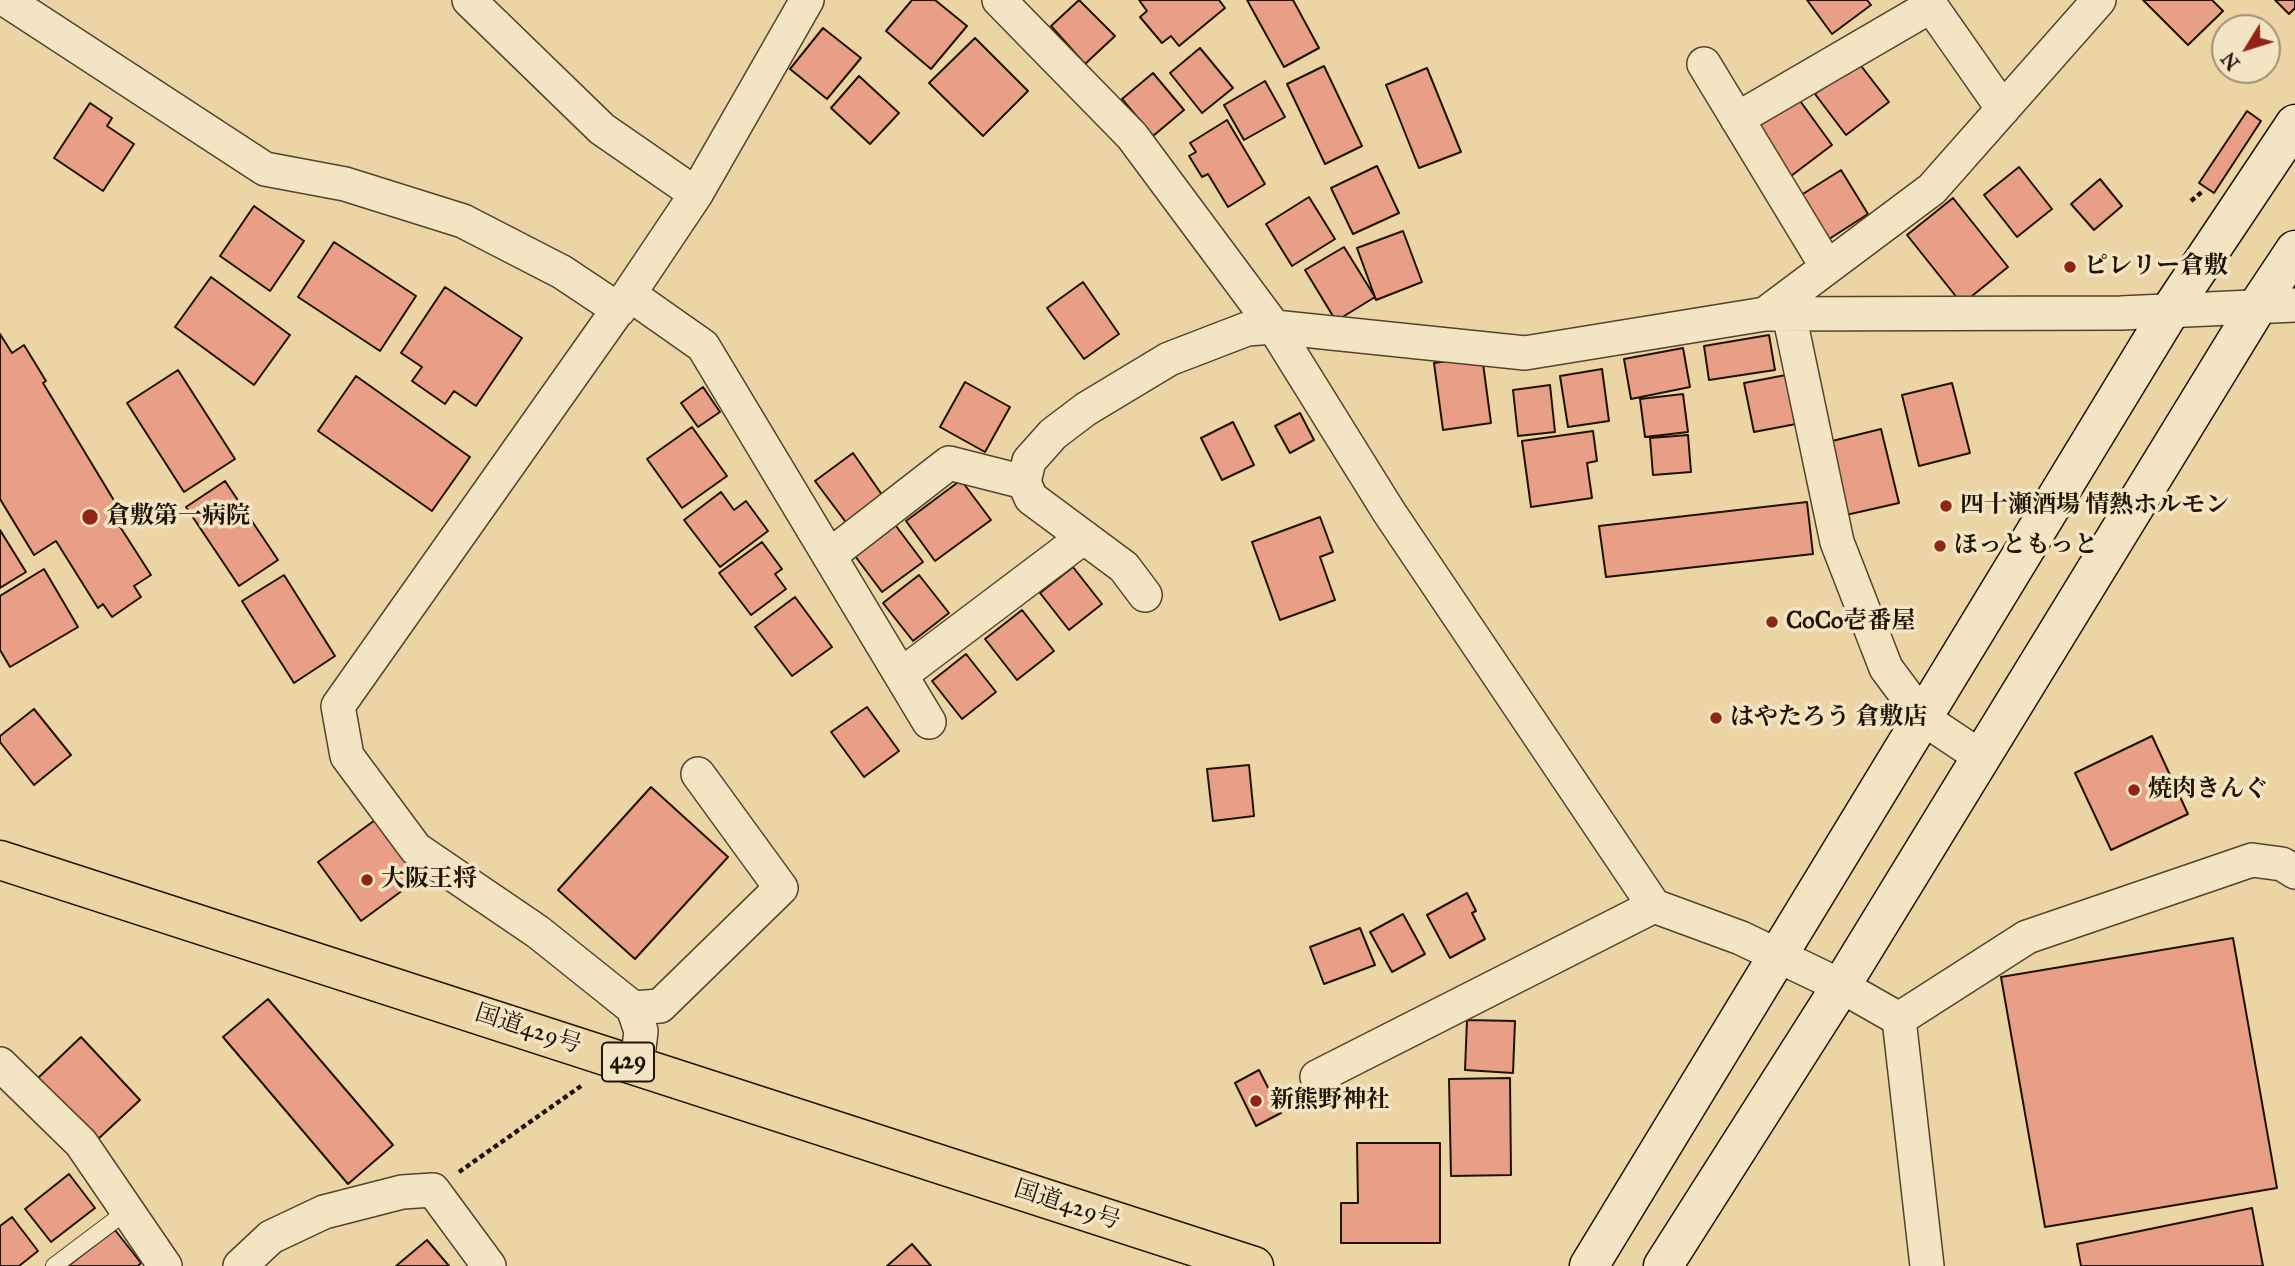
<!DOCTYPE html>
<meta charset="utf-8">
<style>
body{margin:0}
#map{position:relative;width:2295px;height:1266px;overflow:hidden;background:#ecd5a4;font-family:"IM FELL Great Primer",serif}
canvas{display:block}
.north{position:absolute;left:2211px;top:14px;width:70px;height:70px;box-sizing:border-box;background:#f3e4c4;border:2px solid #9e9177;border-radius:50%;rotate:232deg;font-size:19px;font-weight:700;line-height:28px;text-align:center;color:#1f1404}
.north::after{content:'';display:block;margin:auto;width:24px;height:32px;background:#8f2418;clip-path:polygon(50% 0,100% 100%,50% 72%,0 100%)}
</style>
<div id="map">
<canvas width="2295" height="1266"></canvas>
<div class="north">N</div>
</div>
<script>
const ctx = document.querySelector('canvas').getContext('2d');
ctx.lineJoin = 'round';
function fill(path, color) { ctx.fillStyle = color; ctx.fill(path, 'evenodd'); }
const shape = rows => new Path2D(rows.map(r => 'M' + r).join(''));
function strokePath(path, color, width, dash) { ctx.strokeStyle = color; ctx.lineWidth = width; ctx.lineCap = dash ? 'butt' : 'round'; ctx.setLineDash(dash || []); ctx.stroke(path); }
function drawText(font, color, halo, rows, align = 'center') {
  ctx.font = font + ' "IM FELL Great Primer","Noto Serif JP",serif'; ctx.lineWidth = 7; ctx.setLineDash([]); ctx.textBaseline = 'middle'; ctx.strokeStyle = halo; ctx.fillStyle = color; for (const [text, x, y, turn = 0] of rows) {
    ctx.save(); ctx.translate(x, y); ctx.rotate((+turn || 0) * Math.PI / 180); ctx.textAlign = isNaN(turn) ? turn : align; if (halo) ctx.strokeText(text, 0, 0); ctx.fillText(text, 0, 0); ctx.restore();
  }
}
const building = shape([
 [912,0,935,0,967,26,931,69,886,31,912,0],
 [1079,0,1115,36,1085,64,1051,26,1079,0],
 [1139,0,1219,0,1225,8,1179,46,1171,36,1162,43,1140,17,1147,11,1139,0],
 [1247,0,1293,0,1319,48,1284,67,1247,0],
 [1807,0,1867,0,1871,5,1832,34,1807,0],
 [2143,0,2212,0,2223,11,2188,45,2143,0],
 [2275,0,2295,0,2295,8,2289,14,2275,0],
 [823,28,861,58,827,99,790,69,823,28],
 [975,38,1028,91,983,136,929,83,975,38],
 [1200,48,1233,88,1202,113,1170,73,1200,48],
 [1858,62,1889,102,1846,135,1815,94,1858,62],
 [1324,66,1362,146,1325,164,1287,84,1324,66],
 [1427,68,1461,152,1419,168,1386,85,1427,68],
 [1153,73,1184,110,1153,136,1122,99,1153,73],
 [859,76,899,113,870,144,831,108,859,76],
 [1265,81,1285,117,1244,140,1224,105,1265,81],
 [1795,94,1832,145,1791,176,1753,125,1795,94],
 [90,103,112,118,107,126,134,144,103,191,54,158,90,103],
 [2247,111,2261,121,2214,193,2199,183,2247,111],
 [1227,120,1265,184,1228,207,1208,174,1202,177,1189,156,1196,152,1190,143,1227,120],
 [1377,166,1399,213,1353,234,1331,188,1377,166],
 [2019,167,2052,209,2017,237,1984,195,2019,167],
 [1841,170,1868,214,1826,241,1798,197,1841,170],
 [2100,179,2122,206,2094,230,2071,204,2100,179],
 [1309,197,1335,239,1292,266,1266,224,1309,197],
 [1953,198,2008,267,1962,304,1907,235,1953,198],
 [254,206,304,241,270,291,220,256,254,206],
 [1403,231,1422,282,1376,300,1357,248,1403,231],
 [334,242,416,296,380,351,298,297,334,242],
 [1344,247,1375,297,1336,321,1305,270,1344,247],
 [211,277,290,335,254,385,175,327,211,277],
 [1083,282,1119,334,1084,359,1047,308,1083,282],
 [445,287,522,338,476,406,454,391,445,404,412,381,422,367,401,353,445,287],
 [0,334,12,353,24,345,46,381,43,383,124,517,117,522,151,575,134,586,141,597,112,617,103,604,98,608,56,541,34,555,0,499,0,334],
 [1769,335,1775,370,1709,380,1704,346,1769,335],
 [1683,348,1690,387,1631,399,1624,359,1683,348],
 [1482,356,1491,423,1443,430,1434,363,1482,356],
 [1602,369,1609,421,1568,427,1560,376,1602,369],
 [178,370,235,459,184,492,127,403,178,370],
 [1786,375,1796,424,1754,432,1744,383,1786,375],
 [356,376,470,457,432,511,318,431,356,376],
 [965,382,1010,407,985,452,940,427,965,382],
 [1952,383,1970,453,1919,466,1902,395,1952,383],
 [1550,385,1555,432,1518,436,1513,390,1550,385],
 [703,387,720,412,698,427,681,403,703,387],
 [1683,394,1688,432,1645,437,1640,399,1683,394],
 [1300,413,1314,440,1290,453,1275,426,1300,413],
 [1233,422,1254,465,1222,480,1201,438,1233,422],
 [692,427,727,476,682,508,647,459,692,427],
 [1881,429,1899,503,1846,515,1828,442,1881,429],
 [1593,431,1597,461,1587,463,1592,498,1531,507,1522,441,1593,431],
 [1688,435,1691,472,1653,475,1650,438,1688,435],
 [853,453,887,502,851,529,815,481,853,453],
 [961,480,991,520,935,561,906,521,961,480],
 [225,481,278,560,239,586,186,507,225,481],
 [721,492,734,510,746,501,768,531,720,567,684,520,721,492],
 [1807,502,1813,554,1606,577,1599,526,1807,502],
 [1320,517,1333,552,1320,557,1335,600,1280,620,1252,542,1320,517],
 [890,518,923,562,882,592,849,548,890,518],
 [0,530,26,572,0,588,0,530],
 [762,542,782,569,775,574,786,589,751,615,719,573,762,542],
 [1073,567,1102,604,1069,630,1040,593,1073,567],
 [44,569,78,627,10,667,0,650,0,596,44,569],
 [284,575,335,656,294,683,242,601,284,575],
 [919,575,949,613,913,641,883,603,919,575],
 [795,597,832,647,792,676,755,627,795,597],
 [1022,610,1054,651,1017,680,985,639,1022,610],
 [966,654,996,692,962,719,932,681,966,654],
 [867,707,899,751,864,777,831,732,867,707],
 [34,709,71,755,34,785,0,742,0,736,34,709],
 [2152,736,2188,814,2111,850,2075,773,2152,736],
 [1249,765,1254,816,1213,821,1207,769,1249,765],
 [651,787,728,857,635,959,558,890,651,787],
 [375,820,418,879,361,921,318,862,375,820],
 [1467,893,1476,911,1472,913,1485,939,1450,958,1427,915,1467,893],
 [1403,914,1425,954,1392,972,1370,932,1403,914],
 [1360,928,1375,965,1324,984,1310,947,1360,928],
 [2233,938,2277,1188,2045,1227,2001,977,2233,938],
 [268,999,393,1145,348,1184,223,1037,268,999],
 [1467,1020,1515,1021,1513,1073,1465,1070,1467,1020],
 [81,1037,140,1100,97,1140,38,1078,81,1037],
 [1259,1070,1281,1113,1256,1126,1235,1083,1259,1070],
 [1510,1078,1511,1175,1451,1176,1449,1079,1510,1078],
 [1357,1143,1440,1143,1440,1243,1341,1243,1341,1203,1358,1203,1357,1143],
 [69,1174,95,1208,51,1242,25,1209,69,1174],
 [2252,1208,2263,1266,2081,1266,2077,1244,2252,1208],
 [12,1217,38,1251,19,1266,0,1266,0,1226,12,1217],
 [115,1230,141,1263,138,1266,68,1266,115,1230],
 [427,1240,449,1266,396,1266,427,1240],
 [912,1244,931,1266,887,1266,912,1244]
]);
fill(building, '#e89e87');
strokePath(building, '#1f1404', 2);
const lane = shape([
 [54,1266,127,1211]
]);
const street = shape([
 [6,0,265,169,345,184,463,221,562,272,619,310],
 [469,0,602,129,696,194],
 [999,0,1132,136,1274,327,1389,512,1654,906,1741,938,1841,986,1899,1019],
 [1704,64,1827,267],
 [1737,119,1931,6,2003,109],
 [629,294,703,346,929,722],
 [1765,314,1932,189,2099,0],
 [1789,314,1837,542,1886,668,1924,719,1981,757],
 [829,556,949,463,1024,482],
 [1145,595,1124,567,1031,498,1024,482,1029,461,1053,434,1086,409,1169,359,1247,329,1274,327,1525,353,1765,314,2121,313,2295,305],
 [901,675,1084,537],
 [633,1008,660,1006,781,888,698,774],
 [1899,1019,2027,937,2252,860,2282,864,2295,872],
 [1899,1019,1927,1266],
 [0,1064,81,1143,165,1266],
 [637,1065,641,1031,633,1008,538,932,416,849,347,756,338,706,629,294,696,194,807,0],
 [1317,1077,1654,906],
 [240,1266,271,1237,324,1212,402,1192,433,1190,489,1266]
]);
const secondary = shape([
 [1589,1266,2170,311,2295,124],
 [1663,1266,1841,986,2257,307,2295,250]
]);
const highway = shape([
 [0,860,1254,1266]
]);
strokePath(lane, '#52442c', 18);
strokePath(street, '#52442c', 36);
strokePath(secondary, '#1f1404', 41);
strokePath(highway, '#1f1404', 41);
strokePath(shape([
 [2191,201,2203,191],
 [459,1172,581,1086]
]), '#1f1404', 4.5, [5, 3.5]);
strokePath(lane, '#f3e4c4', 16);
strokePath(street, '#f3e4c4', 33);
strokePath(secondary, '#f3e4c4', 38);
strokePath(highway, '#ecd5a4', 38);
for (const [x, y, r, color] of [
 [2070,267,7,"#8f2418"],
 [1946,506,7,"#8f2418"],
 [90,517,9,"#8f2418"],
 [1940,546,7,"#8f2418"],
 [1772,622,7,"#8f2418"],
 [1716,718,7,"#8f2418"],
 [2134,790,7,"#8f2418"],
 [367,880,7,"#8f2418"],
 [1256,1101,7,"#8f2418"]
]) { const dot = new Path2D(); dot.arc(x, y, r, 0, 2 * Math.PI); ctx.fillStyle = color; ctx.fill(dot); strokePath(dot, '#f3e4c4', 2.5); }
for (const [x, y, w] of [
 [628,1062,52]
]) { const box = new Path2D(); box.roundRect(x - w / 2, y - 19.5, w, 39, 5); ctx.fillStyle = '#f3e4c4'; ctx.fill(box); strokePath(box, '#1f1404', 2); }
drawText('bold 23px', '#1f1404', null, [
 ["429",628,1062]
]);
drawText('bold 24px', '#1f1404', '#f3e4c4', [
 ["ピレリー倉敷",2084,267],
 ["四十瀬酒場 情熱ホルモン",1960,506],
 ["倉敷第一病院",106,517],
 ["ほっともっと",1954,546],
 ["CoCo壱番屋",1786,622],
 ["はやたろう 倉敷店",1730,718],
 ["焼肉きんぐ",2148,790],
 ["大阪王将",381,880],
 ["新熊野神社",1270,1101]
], 'left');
drawText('24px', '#1f1404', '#f3e4c4', [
 ["国道429号",528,1030,18],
 ["国道429号",1067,1206,18]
]);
</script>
